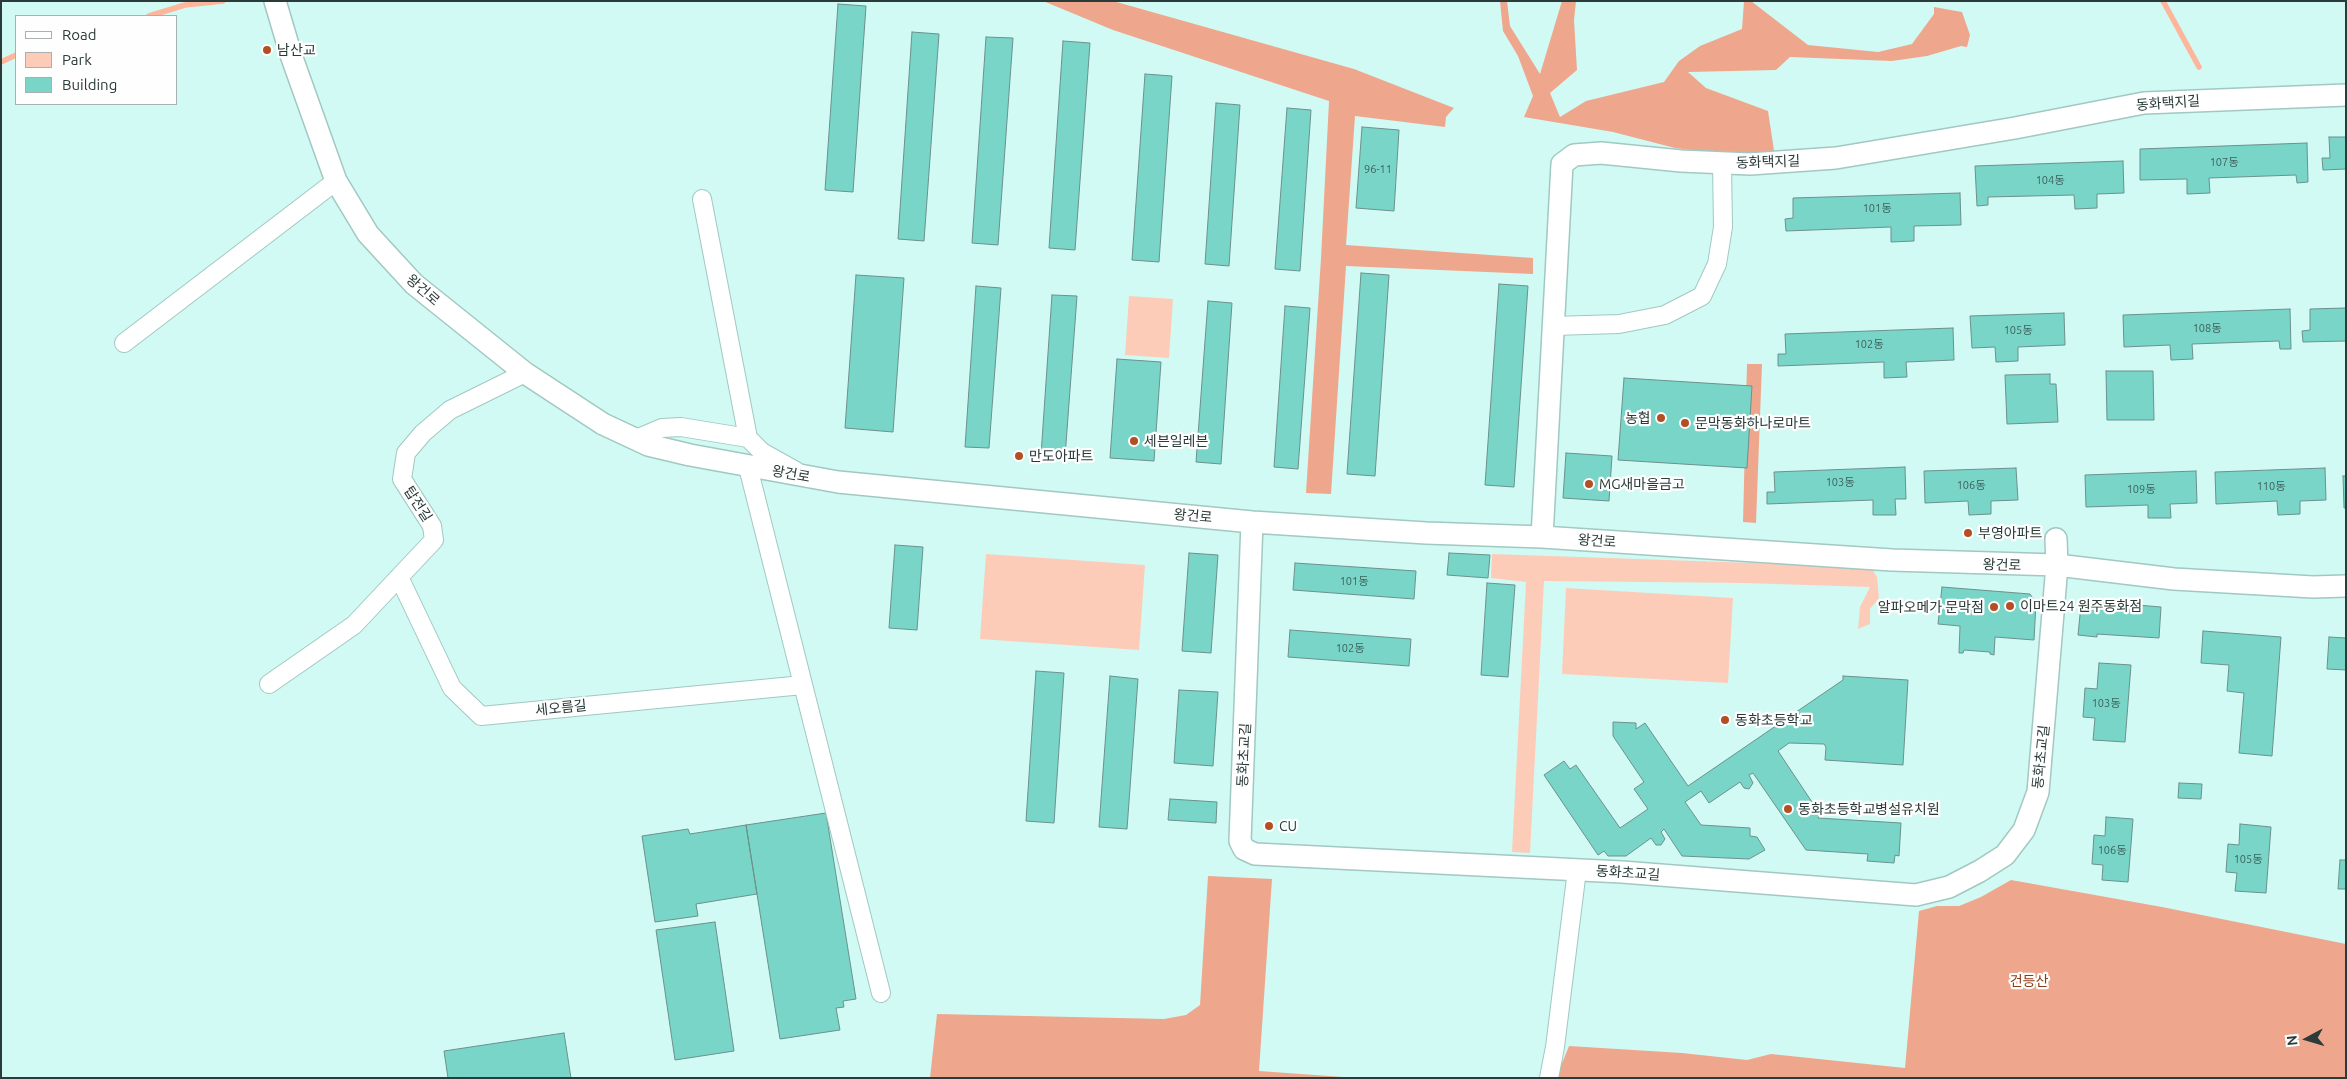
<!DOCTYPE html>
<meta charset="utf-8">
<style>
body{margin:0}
#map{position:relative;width:2347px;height:1079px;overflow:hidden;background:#d2faf4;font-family:Ubuntu,sans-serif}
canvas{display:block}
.frame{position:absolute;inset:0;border:2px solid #2b3b39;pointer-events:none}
.legend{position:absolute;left:15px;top:15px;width:162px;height:90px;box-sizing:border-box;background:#fefefe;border:1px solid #aab0af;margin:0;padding:6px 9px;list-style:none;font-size:15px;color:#2b3b39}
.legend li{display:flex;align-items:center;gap:10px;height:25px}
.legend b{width:25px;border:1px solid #aab0af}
.north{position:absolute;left:2282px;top:1014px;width:50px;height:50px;-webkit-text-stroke:4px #fefefe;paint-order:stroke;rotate:264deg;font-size:14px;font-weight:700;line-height:20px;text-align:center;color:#2b3b39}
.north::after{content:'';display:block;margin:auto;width:18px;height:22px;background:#2b3b39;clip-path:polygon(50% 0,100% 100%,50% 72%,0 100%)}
</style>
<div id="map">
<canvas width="2347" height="1079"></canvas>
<div class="frame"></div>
<ul class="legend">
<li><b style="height:6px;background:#fff"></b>Road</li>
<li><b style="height:14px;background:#fdccb9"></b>Park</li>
<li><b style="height:14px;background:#78d5c8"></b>Building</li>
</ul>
<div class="north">N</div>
</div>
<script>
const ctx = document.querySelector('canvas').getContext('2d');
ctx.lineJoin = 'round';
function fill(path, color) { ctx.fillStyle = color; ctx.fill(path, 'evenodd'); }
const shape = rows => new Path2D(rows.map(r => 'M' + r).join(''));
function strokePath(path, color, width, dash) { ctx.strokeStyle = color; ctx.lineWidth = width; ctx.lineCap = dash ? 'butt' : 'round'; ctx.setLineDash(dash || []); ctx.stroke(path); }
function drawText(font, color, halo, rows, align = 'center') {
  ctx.font = font + ' Ubuntu,"Noto Sans KR",sans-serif'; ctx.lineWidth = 4.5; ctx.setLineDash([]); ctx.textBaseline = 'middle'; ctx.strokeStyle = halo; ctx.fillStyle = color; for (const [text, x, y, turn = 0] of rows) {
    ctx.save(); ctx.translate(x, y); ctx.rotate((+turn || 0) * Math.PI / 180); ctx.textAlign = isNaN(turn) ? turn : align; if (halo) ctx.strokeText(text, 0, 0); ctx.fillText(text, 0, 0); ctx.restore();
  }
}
fill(shape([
 [1129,296,1173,299,1169,358,1125,355],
 [986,554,1145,565,1139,650,980,639],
 [1492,554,1871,567,1877,577,1879,598,1870,609,1870,624,1858,629,1860,607,1870,587,1743,583,1544,581,1530,853,1512,852,1526,582,1491,578],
 [1566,588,1733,598,1728,683,1562,674]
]), '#fdccb9');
fill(shape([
 [1043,1,1113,1,1354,69,1454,108,1446,117,1445,127,1355,116,1346,245,1533,258,1533,274,1346,266,1331,494,1306,493,1321,258,1329,101,1113,30],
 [1500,1,1507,1,1510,26,1540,74,1562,1,1576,1,1574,20,1577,70,1550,93,1560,117,1586,101,1664,82,1679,61,1700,46,1742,29,1744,1,1751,1,1808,45,1878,52,1912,44,1934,14,1934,7,1962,12,1970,35,1967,47,1961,46,1927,56,1892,61,1790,57,1776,70,1688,72,1706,88,1768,111,1775,157,1728,155,1675,148,1613,132,1524,117,1533,96,1518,56,1503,31],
 [1747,364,1762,364,1756,523,1743,522],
 [1208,876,1272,879,1259,1071,1357,1078,930,1078,937,1014,1164,1019,1186,1015,1200,1005],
 [2011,880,2162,907,2346,944,2346,1078,1556,1078,1569,1046,1682,1053,1747,1060,1771,1054,1905,1068,1919,911,1937,906,1959,906,1981,897]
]), '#eea78d');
strokePath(shape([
 [2163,1,2199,67],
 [149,16,185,5,223,1],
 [1,62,16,55]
]), '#fdb69b', 5.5);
const building = shape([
 [838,4,866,6,853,192,825,190,838,4],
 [912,32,939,34,924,241,898,239,912,32],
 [986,37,1013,38,998,245,972,243,986,37],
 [1063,41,1090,43,1075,250,1049,248,1063,41],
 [1145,74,1172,76,1159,262,1132,260,1145,74],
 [1216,103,1240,105,1229,266,1205,264,1216,103],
 [1287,108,1311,110,1300,271,1275,269,1287,108],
 [1362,127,1399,130,1394,211,1356,208,1362,127],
 [2329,137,2346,137,2346,169,2323,170,2322,158,2330,158,2329,137],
 [2307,143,2308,182,2297,183,2296,175,2209,178,2210,193,2187,194,2187,179,2140,180,2140,149,2307,143],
 [2123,161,2124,193,2097,194,2097,208,2075,209,2074,195,1988,197,1988,205,1977,206,1975,166,2123,161],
 [1960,193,1961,225,1914,226,1914,241,1891,242,1891,227,1786,231,1785,219,1793,218,1793,198,1960,193],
 [1361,273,1389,275,1375,476,1347,474,1361,273],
 [856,275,904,278,893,432,845,428,856,275],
 [1499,284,1528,286,1514,487,1485,485,1499,284],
 [976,286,1001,288,989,448,965,447,976,286],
 [1052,295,1077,296,1065,457,1041,455,1052,295],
 [1208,301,1232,303,1221,464,1196,462,1208,301],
 [1285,306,1310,308,1298,469,1274,467,1285,306],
 [2346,308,2346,341,2303,342,2302,331,2310,330,2310,309,2346,308],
 [2290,309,2291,349,2280,349,2279,341,2192,344,2193,359,2171,360,2170,345,2124,347,2123,315,2290,309],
 [2064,313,2065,345,2018,347,2018,361,1996,362,1995,347,1972,348,1970,316,2064,313],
 [1953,328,1954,360,1906,362,1907,377,1884,378,1884,362,1778,366,1778,354,1786,354,1785,334,1953,328],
 [1117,359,1161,362,1154,461,1110,458,1117,359],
 [2106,371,2153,371,2154,420,2107,420,2106,371],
 [2050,374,2050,384,2056,384,2058,422,2007,424,2005,375,2050,374],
 [1624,378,1752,386,1747,468,1618,460,1624,378],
 [1566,453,1612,456,1609,501,1563,498,1566,453],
 [1905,467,1906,499,1895,499,1896,515,1873,515,1873,500,1767,504,1767,492,1775,492,1774,472,1905,467],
 [2016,468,2018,500,1991,501,1991,514,1969,515,1968,501,1925,503,1924,471,2016,468],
 [2325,468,2326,500,2300,501,2300,514,2278,515,2277,501,2216,504,2215,472,2325,468],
 [2196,471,2197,503,2170,504,2171,518,2148,518,2148,505,2086,507,2085,475,2196,471],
 [2343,476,2346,476,2346,508,2344,508,2343,476],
 [895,545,923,547,917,630,889,628,895,545],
 [1189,553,1218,555,1211,653,1182,651,1189,553],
 [1449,553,1490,555,1488,578,1447,575,1449,553],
 [1295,563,1416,571,1414,599,1293,590,1295,563],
 [1487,583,1515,585,1508,677,1481,675,1487,583],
 [1942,587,2030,594,2036,603,2034,640,1995,637,1994,655,1990,654,1990,652,1964,650,1963,653,1959,653,1960,626,1938,624,1942,587],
 [2090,601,2161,607,2159,638,2097,634,2097,637,2078,635,2081,605,2090,601],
 [1290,630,1411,639,1409,666,1288,657,1290,630],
 [2203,631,2281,637,2272,756,2239,753,2244,693,2227,691,2229,665,2201,663,2203,631],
 [2329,637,2346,638,2346,670,2327,669,2329,637],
 [2099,663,2131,665,2125,742,2093,740,2095,718,2083,717,2085,688,2097,689,2099,663],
 [1036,671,1064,673,1054,823,1026,821,1036,671],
 [1110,676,1138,679,1127,829,1099,827,1110,676],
 [1843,676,1908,680,1903,765,1825,760,1826,747,1824,744,1789,743,1778,751,1820,814,1818,818,1901,823,1899,856,1895,855,1894,863,1867,861,1868,854,1806,850,1753,773,1749,775,1753,783,1749,789,1744,788,1740,782,1709,803,1701,791,1685,802,1701,825,1750,828,1750,836,1757,837,1765,850,1749,859,1682,856,1664,829,1661,832,1665,839,1661,845,1656,845,1651,838,1626,856,1608,856,1604,851,1598,855,1544,775,1564,761,1570,769,1576,765,1620,828,1648,809,1634,789,1644,782,1613,736,1613,722,1636,723,1636,729,1645,723,1688,786,1843,680,1843,676],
 [1179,690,1218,692,1213,766,1174,763,1179,690],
 [2179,783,2202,784,2201,799,2178,798,2179,783],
 [1170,799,1217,802,1216,823,1168,820,1170,799],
 [826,813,856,999,843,1001,844,1007,836,1008,840,1030,780,1039,746,825,826,813],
 [2106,817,2133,819,2128,882,2102,880,2103,865,2092,864,2094,835,2105,836,2106,817],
 [2240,824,2271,827,2266,893,2235,891,2237,873,2226,872,2228,844,2239,845,2240,824],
 [746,825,757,894,696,904,698,916,655,922,642,836,688,829,690,834,746,825],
 [2340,860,2346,860,2346,889,2338,889,2340,860],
 [715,922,734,1051,675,1060,656,930,715,922],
 [564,1033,571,1078,448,1078,444,1051,564,1033]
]);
fill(building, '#78d5c8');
strokePath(building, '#6b918b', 1);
const minor = shape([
 [702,199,748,438,762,452,796,471],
 [1553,326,1619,324,1665,315,1702,296,1717,264,1723,227,1722,163],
 [124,343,336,181],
 [636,439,662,428,681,427,748,438],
 [748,467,881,993],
 [399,577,452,688,481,716,803,685],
 [269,684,354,625,434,540,432,526,402,479,406,453,423,433,450,410,525,373],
 [1549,1078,1555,1047,1577,870]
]);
const tertiary = shape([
 [275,1,291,55,336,181,368,234,414,284,525,373,603,424,648,445,690,455,838,482,1252,522,1426,533,1542,537,1892,560,2057,565,2174,579,2313,587,2346,586],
 [1252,522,1240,841,1244,849,1255,854,1622,872,1916,895,1949,887,1980,871,2005,855,2024,830,2038,792,2057,565,2056,539],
 [1542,537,1562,164,1574,155,1601,153,1681,161,1750,164,1836,158,2015,128,2144,103,2346,95]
]);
strokePath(minor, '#a1c8c2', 20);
strokePath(tertiary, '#a1c8c2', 24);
strokePath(minor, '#fff', 18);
strokePath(tertiary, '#fff', 21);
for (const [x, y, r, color] of [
 [267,50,5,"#b44e23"],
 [1661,418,5,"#b44e23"],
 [1685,423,5,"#b44e23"],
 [1134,441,5,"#b44e23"],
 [1019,456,5,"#b44e23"],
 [1589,484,5,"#b44e23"],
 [1968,533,5,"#b44e23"],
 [2010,606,5,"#b44e23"],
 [1994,607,5,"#b44e23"],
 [1725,720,5,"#b44e23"],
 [1788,809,5,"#b44e23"],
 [1269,826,5,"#b44e23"]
]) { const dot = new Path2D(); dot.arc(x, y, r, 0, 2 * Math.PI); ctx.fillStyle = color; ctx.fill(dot); strokePath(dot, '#fefefe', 2); }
drawText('11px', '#3e625d', null, [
 ["107동",2224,162],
 ["96-11",1378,169],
 ["104동",2050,180],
 ["101동",1877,208],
 ["108동",2207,328],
 ["105동",2018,330],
 ["102동",1869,344],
 ["103동",1840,482],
 ["106동",1971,485],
 ["110동",2271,486],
 ["109동",2141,489],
 ["101동",1354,581],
 ["102동",1350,648],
 ["103동",2106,703],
 ["106동",2112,850],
 ["105동",2248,859]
]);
drawText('14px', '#2b3b39', '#fefefe', [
 ["남산교",277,50],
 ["농협",1651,418,"right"],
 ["문막동화하나로마트",1695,423],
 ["세븐일레븐",1144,441],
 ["만도아파트",1029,456],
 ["MG새마을금고",1599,484],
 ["부영아파트",1978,533],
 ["이마트24 원주동화점",2020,606],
 ["알파오메가 문막점",1984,607,"right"],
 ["동화초등학교",1735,720],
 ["동화초등학교병설유치원",1798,809],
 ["CU",1279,826]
], 'left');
drawText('14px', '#2b3b39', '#fefefe', [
 ["동화택지길",2168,103,-4],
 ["동화택지길",1768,162,-2],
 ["왕건로",423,290,41],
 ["왕건로",791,474,10],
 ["탑전길",418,504,57],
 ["왕건로",1193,516,5],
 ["왕건로",1597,541,4],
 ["왕건로",2002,565,2],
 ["세오름길",561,708,-6],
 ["동화초교길",1244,755,-87],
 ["동화초교길",2041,757,-84],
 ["동화초교길",1628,873,4]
]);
drawText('14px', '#8d3b18', '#fefefe', [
 ["건등산",2029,981]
]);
</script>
